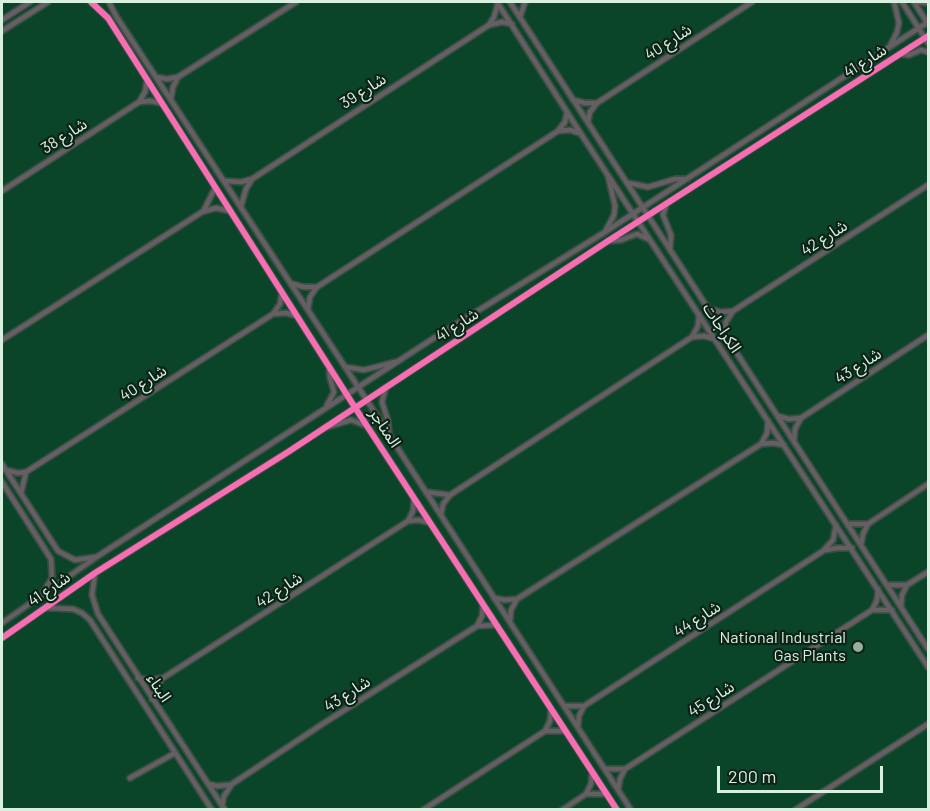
<!DOCTYPE html>
<meta charset="utf-8">
<style>
body{margin:0}
#map{position:relative;width:930px;height:811px;overflow:hidden;background:#183326;font-family:Barlow,sans-serif}
canvas{display:block}
.frame{position:absolute;inset:0;border:3px solid #d7f0e0;pointer-events:none}
.scale{position:absolute;left:717px;top:766px;width:166px;height:27px;box-sizing:border-box;border:3px solid #d7f0e0;border-top:0;padding-left:8px;font-size:18px;line-height:21px;white-space:nowrap;color:#d7f0e0;-webkit-text-stroke:4px #0d2216;paint-order:stroke}
</style>
<div id="map">
<canvas width="930" height="811"></canvas>
<div class="frame"></div>
<div class="scale">200 m</div>
</div>
<script>
const ctx = document.querySelector('canvas').getContext('2d');
ctx.lineJoin = 'round';
function fill(path, color) { ctx.fillStyle = color; ctx.fill(path, 'evenodd'); }
const shape = rows => new Path2D(rows.map(r => 'M' + r).join(''));
function strokePath(path, color, width, dash) { ctx.strokeStyle = color; ctx.lineWidth = width; ctx.lineCap = dash ? 'butt' : 'round'; ctx.setLineDash(dash || []); ctx.stroke(path); }
function drawText(font, color, halo, rows, align = 'center') {
  ctx.font = font + ' Barlow,"Noto Sans Arabic",sans-serif'; ctx.lineWidth = 4.5; ctx.setLineDash([]); ctx.textBaseline = 'middle'; ctx.strokeStyle = halo; ctx.fillStyle = color; for (const [text, x, y, turn = 0] of rows) {
    ctx.save(); ctx.translate(x, y); ctx.rotate((+turn || 0) * Math.PI / 180); ctx.textAlign = isNaN(turn) ? turn : align; if (halo) ctx.strokeText(text, 0, 0); ctx.fillText(text, 0, 0); ctx.restore();
  }
}
fill(shape([
 [2,2,928,2,928,809,2,809]
]), '#0a452a');
const minor = shape([
 [91,2,108,18,354,406,617,810],
 [109,2,116,16,366,399,631,810],
 [497,2,581,134,928,667],
 [510,2,928,649],
 [902,2,928,43],
 [914,2,928,24],
 [918,2,928,3],
 [520,17,525,2],
 [2,20,30,2],
 [489,25,494,17,498,3],
 [2,31,48,2],
 [890,46,897,32,899,23,894,2],
 [900,54,909,55,921,50,928,52],
 [156,77,167,79,178,77,296,2],
 [171,99,173,87,178,77],
 [573,100,585,103,597,103],
 [139,102,145,92,147,80],
 [588,122,590,112,597,103,752,2],
 [558,131,570,130,579,133],
 [225,181,241,182,252,179,489,25,502,22,512,24],
 [628,183,648,187,675,179,687,179],
 [2,191,139,102,150,101,161,103],
 [666,205,663,215,671,235,670,248],
 [241,206,246,189,252,179],
 [204,210,215,188],
 [606,230,614,215,615,206,608,176],
 [608,241,621,240,637,234,648,239],
 [293,284,304,287,317,287],
 [308,309,310,297,317,287,558,131,565,122,567,112],
 [709,309,721,312,733,311],
 [273,314,286,313,297,316],
 [725,331,726,322,733,311,928,185],
 [692,337,698,326,699,314],
 [2,340,202,212,216,208,230,211],
 [345,367,364,370,395,362],
 [386,387,382,402,388,421,389,434],
 [327,405,334,392,330,378,329,366],
 [778,416,789,419,801,418,928,335],
 [327,427,351,420,367,426],
 [794,441,795,429,801,418],
 [761,444,767,433,768,421],
 [2,464,58,551,75,560,96,557],
 [5,470,18,473,26,472,273,314,280,304,282,292],
 [2,482,51,559,52,578,43,593],
 [426,492,450,495],
 [21,493,26,472],
 [441,515,443,504,450,495,692,337,704,336,715,339],
 [408,521,413,511,414,499],
 [848,524,868,524,928,484],
 [861,545,863,534,868,524],
 [826,550,837,548,852,548],
 [95,573,92,595,98,614,225,810],
 [887,585,907,585,928,572],
 [494,598,505,600,517,599,761,444,773,443,784,445],
 [901,606,902,595,907,585],
 [48,608,73,609,82,613,90,620,212,810],
 [872,610,877,600,878,589],
 [510,622,511,610,517,599],
 [2,623,98,556,437,336,605,232,928,22],
 [477,626,482,616,483,606],
 [2,638,95,573,288,452,608,241,928,36],
 [138,678,148,680,163,678,408,521,419,520,430,523],
 [152,699,155,690,161,680],
 [564,706,584,706,823,551,833,540,836,525],
 [578,726,579,716,584,706],
 [545,731,550,721,551,711],
 [605,769,625,769,872,610,892,610],
 [130,778,175,753],
 [208,784,217,786,229,785],
 [618,790,620,779,625,769],
 [586,794,591,784,592,774],
 [222,806,224,796,232,784,324,723,477,626,496,625],
 [423,810,545,731,565,731],
 [562,810,586,794,606,794],
 [795,810,928,724]
]);
strokePath(minor, '#394f44', 8);
strokePath(minor, '#655f64', 4.5);
strokePath(shape([
 [91,2,108,18,354,406,617,810],
 [2,638,95,573,288,452,608,241,928,36]
]), '#f96db3', 6);
for (const [x, y, r, color] of [
 [858,647,6,"#94ae9f"]
]) { const dot = new Path2D(); dot.arc(x, y, r, 0, 2 * Math.PI); ctx.fillStyle = color; ctx.fill(dot); strokePath(dot, '#0d2216', 2); }
drawText('16px', '#d7f0e0', '#0d2216', [
 ["شارع 40",668,42,-33],
 ["شارع 41",865,61,-33],
 ["شارع 39",363,91,-33],
 ["شارع 38",64,136,-33],
 ["شارع 42",824,238,-33],
 ["شارع 41",457,325,-33],
 ["الكراجات",722,328,57],
 ["شارع 43",858,366,-33],
 ["شارع 40",143,383,-33],
 ["المناجر",385,428,57],
 ["شارع 41",49,589,-35],
 ["شارع 42",279,590,-33],
 ["شارع 44",697,619,-33],
 ["البناء",159,688,57],
 ["شارع 43",347,694,-33],
 ["شارع 45",711,699,-33]
]);
drawText('16px', '#d7f0e0', '#0d2216', [
 ["National Industrial",846,638],
 ["Gas Plants",846,656]
], 'right');
</script>
